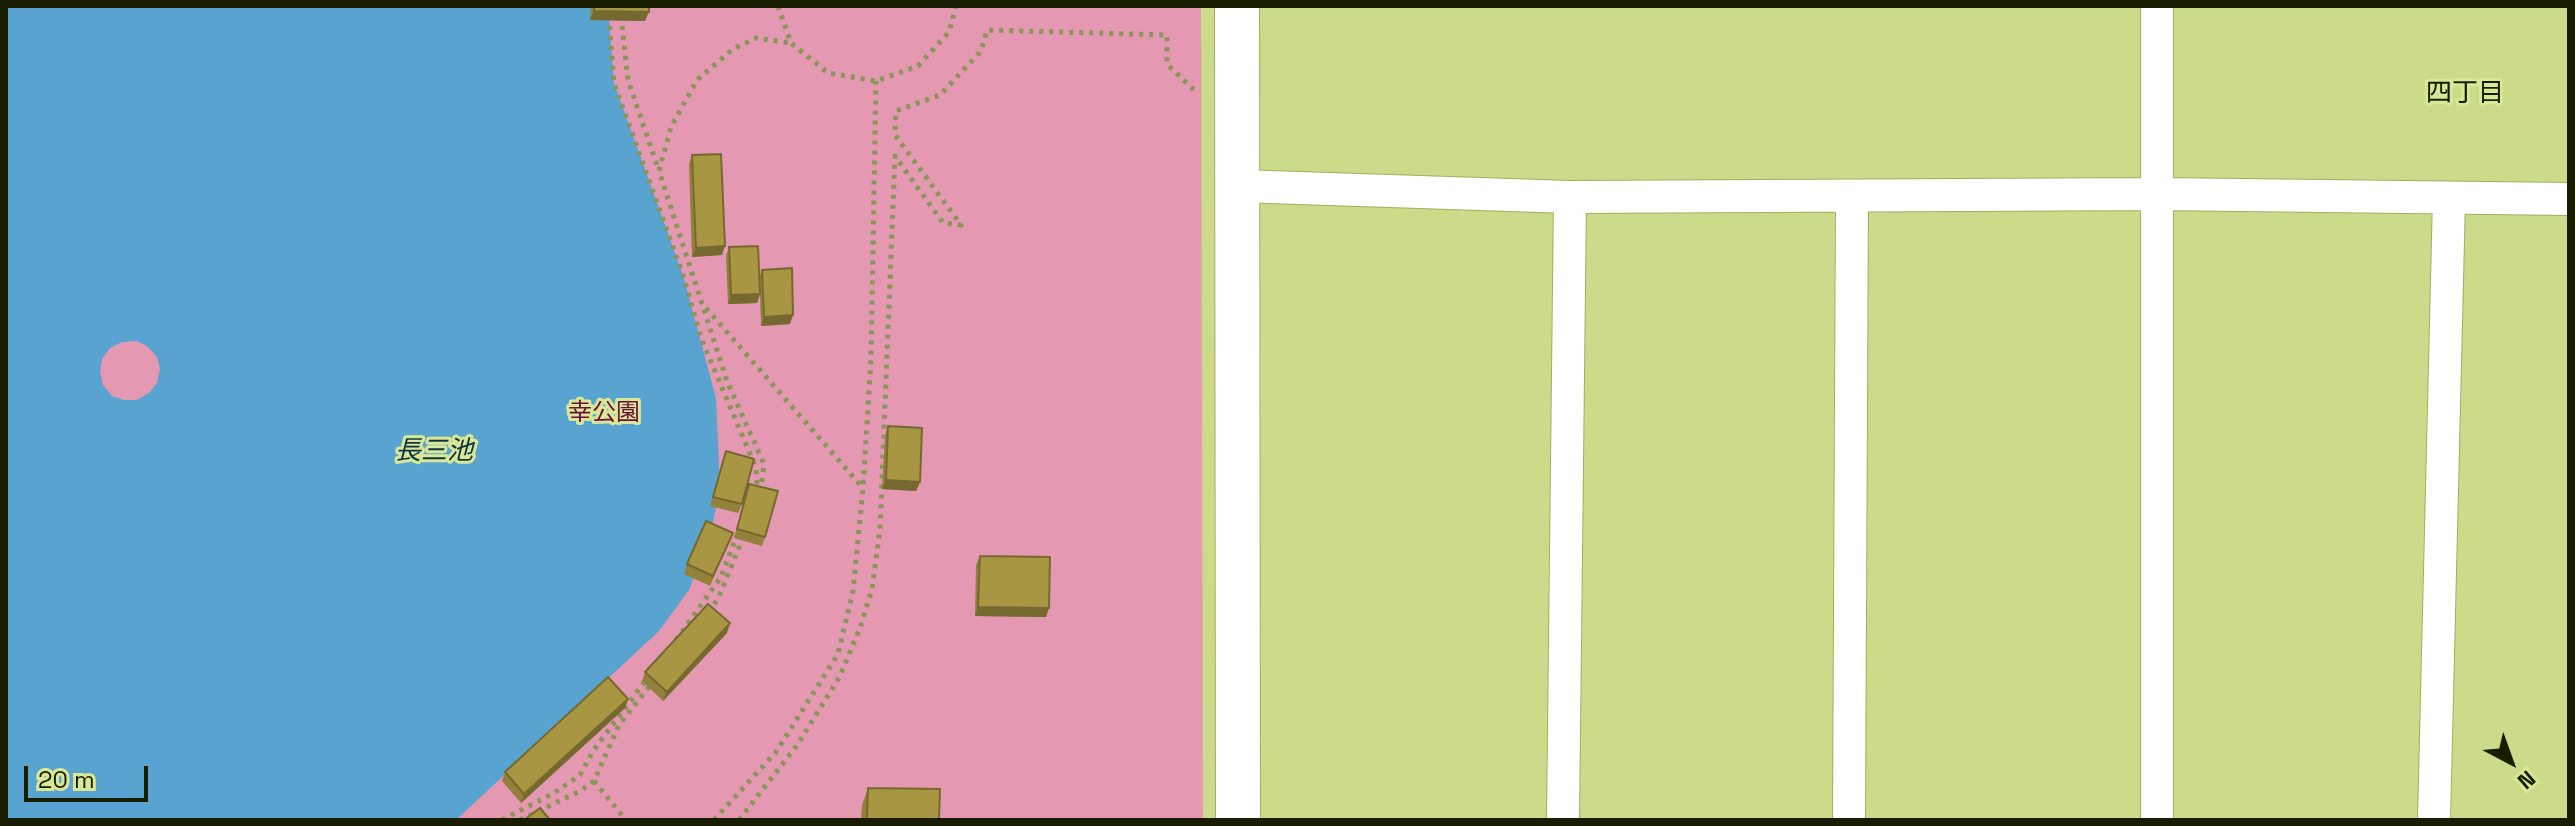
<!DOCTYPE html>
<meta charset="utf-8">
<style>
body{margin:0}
#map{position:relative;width:2575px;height:826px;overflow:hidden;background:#ccdb8a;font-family:"Space Grotesk",sans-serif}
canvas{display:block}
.frame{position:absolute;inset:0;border:8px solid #181c00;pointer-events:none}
.north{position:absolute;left:2471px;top:722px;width:80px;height:80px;-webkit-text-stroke:6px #d9e897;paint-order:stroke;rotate:139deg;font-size:22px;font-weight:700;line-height:32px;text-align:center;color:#181c00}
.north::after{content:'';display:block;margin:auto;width:28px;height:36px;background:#181c00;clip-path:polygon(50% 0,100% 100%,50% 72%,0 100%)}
.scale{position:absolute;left:24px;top:766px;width:124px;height:36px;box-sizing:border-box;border:4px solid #181c00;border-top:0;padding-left:10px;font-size:24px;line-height:28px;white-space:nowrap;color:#181c00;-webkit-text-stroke:6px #d9e897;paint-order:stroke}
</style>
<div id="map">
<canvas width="2575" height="826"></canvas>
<div class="frame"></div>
<div class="north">N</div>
<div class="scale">20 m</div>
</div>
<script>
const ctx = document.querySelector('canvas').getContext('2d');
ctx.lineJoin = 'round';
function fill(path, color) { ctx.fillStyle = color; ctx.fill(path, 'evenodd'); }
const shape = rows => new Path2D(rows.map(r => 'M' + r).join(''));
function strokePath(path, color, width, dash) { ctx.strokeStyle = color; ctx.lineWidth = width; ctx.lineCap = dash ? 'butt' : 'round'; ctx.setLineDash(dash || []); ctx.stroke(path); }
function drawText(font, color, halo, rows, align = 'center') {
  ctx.font = font + ' "Space Grotesk","Noto Sans JP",sans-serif'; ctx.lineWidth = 6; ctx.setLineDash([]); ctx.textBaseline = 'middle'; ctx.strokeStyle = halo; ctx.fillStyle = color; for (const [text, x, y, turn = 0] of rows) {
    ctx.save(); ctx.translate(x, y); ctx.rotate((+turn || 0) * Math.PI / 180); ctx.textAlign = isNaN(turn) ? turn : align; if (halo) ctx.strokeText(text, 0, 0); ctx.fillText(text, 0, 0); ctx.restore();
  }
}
fill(shape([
 [6,6,1201,6,1203,820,6,820]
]), '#e498b2');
fill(shape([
 [6,6,608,6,614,83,683,275,716,398,720,488,712,527,689,590,659,631,456,820,6,820],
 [136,341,147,346,157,357,160,369,157,383,149,393,137,400,124,400,112,396,103,385,100,372,102,359,110,348,122,342]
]), '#59a3d0');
const street = shape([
 [1239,186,1570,197,2158,194,2569,199],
 [1563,820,1570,197],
 [1849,820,1852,196],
 [2157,820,2157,6],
 [2434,820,2449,198]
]);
const secondary = shape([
 [1237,6,1238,820]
]);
strokePath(street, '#a2af5f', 34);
strokePath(secondary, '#a2af5f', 46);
strokePath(shape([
 [608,6,614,83,683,275,701,338,756,468,757,482,754,489],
 [620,6,628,80,658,168],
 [778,6,791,43,828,73,876,81,918,66,949,32,956,6],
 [706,308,862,487],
 [761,492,764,464,727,381,659,171,671,127,697,80,733,49,756,38,791,43],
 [708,612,718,599,744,535],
 [676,640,721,577,737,535],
 [594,781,626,820],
 [502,820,554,793,580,775,593,751,646,680],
 [520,820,580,791,594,781,619,725,652,683],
 [714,820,776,752,838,654,853,591,863,488,871,359,876,81],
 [739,820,798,744,840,676,860,628,872,589,880,530,895,156,943,223,961,225,895,135,896,111,940,95,981,51,987,30,1167,35,1167,64,1195,91]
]), '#8a9558', 5, [4, 6]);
strokePath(street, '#fff', 32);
strokePath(secondary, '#fff', 44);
fill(shape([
 [591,6,649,6,645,21,590,20],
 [692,155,722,255,692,257,689,164],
 [729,247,759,278,762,270,790,324,761,326,760,294,757,303,728,304,726,256],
 [888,426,920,482,916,491,882,489,885,435],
 [726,451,742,504,738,513,710,506],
 [749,484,765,537,762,546,734,538],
 [733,533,710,586,684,574,687,564],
 [980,556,1046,617,975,616,976,565],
 [727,633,663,701,642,681,645,672],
 [628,699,625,708,521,803,502,781,505,772],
 [868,788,939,820,861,820,862,805]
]), '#91813a');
fill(shape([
 [594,11,649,12,645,21,590,20],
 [725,246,722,255,692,257,696,248],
 [760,294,757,303,728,304,731,295],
 [793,315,790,324,761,326,764,317],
 [886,480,920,482,916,491,882,489],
 [978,607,1049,608,1046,617,975,616],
 [730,623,727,633,663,701,667,692],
 [628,699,625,708,521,803,524,794]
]), '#76692f');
const building = shape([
 [594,6,649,6,649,12,594,11,594,6],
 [721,154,725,246,696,248,692,155,721,154],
 [758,246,760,294,731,295,729,247,758,246],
 [792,268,793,315,764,317,762,270,792,268],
 [888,426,922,428,920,482,886,480,888,426],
 [726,451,754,459,742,504,713,497,726,451],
 [749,484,778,491,765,537,737,529,749,484],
 [706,521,733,533,713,576,687,564,706,521],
 [980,556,1050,557,1049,608,978,607,980,556],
 [708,604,730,623,667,692,645,672,708,604],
 [608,677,628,699,524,794,505,772,608,677],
 [868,788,940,789,939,820,867,820,868,788],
 [540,808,550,820,524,820,540,808]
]);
fill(building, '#a99643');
strokePath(building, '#76692f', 2);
drawText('24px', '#6b103c', '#d9e897', [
 ["幸公園",604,413]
]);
drawText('26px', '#181c00', '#d9e897', [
 ["四丁目",2465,94]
]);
drawText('italic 26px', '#0f3143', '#d9e897', [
 ["長三池",434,452]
]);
</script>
